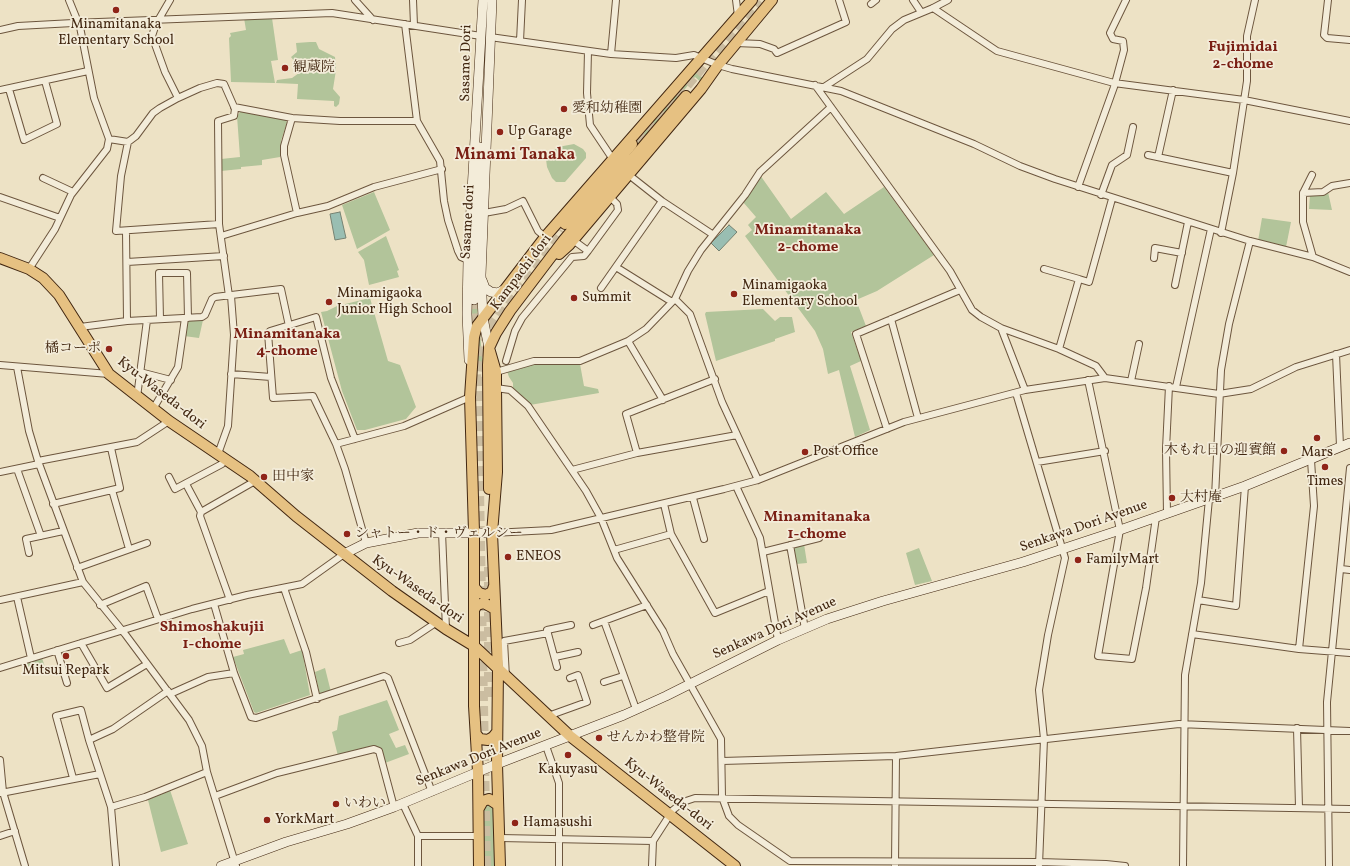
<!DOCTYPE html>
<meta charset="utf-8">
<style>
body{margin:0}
canvas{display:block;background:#ede2c5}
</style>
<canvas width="1350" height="866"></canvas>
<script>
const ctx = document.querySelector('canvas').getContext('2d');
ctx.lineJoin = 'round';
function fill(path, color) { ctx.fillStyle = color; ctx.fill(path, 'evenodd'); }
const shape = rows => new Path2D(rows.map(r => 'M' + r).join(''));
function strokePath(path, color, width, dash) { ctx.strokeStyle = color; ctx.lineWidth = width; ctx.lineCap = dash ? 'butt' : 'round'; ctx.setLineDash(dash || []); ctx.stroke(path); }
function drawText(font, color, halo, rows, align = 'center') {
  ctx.font = font + ' Vollkorn,"Noto Serif JP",serif'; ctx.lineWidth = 3.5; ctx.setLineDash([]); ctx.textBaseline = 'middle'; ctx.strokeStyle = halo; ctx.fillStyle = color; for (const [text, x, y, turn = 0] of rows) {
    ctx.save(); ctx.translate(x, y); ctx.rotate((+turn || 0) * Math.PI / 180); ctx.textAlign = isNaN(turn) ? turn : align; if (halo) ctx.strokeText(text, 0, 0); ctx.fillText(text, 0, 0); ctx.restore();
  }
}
fill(shape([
 [244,18,272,18,278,60,271,61,275,83,231,82,229,38,231,36,230,33,246,30],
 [310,42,316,42,319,49,335,57,336,70,333,89,340,97,339,104,336,107,334,106,334,101,297,99,298,84,276,83,277,80,292,78,299,73,299,67,291,57,297,52,296,43],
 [695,71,705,80,702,83,695,77,623,163,654,119],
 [241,111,285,119,287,122,281,141,280,157,262,160,262,165,241,167,241,169,221,171,221,159,240,157,237,116],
 [574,144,583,149,586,153,586,158,565,182,556,182,552,178,547,167,546,159,548,155,558,147],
 [760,175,791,219,826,192,844,214,884,187,934,255,877,291,856,300,866,326,851,332,861,361,850,366,870,430,855,437,839,370,828,374,823,349,815,331,745,236,752,230,748,225,756,217,743,202],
 [374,192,390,230,357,249,342,205],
 [1328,192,1332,210,1309,209,1310,195],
 [1262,218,1291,222,1286,247,1258,241],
 [386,236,399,270,397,271,399,277,369,285,364,260,358,252],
 [370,298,388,361,400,365,416,407,406,419,365,430,357,430,342,391,321,312,327,311,337,306],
 [478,308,477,316,471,327,469,309],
 [763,309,775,321,780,317,792,317,795,332,775,339,775,341,716,361,705,314,706,312],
 [186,320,203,320,199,338,184,336],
 [480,333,483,367,475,367,475,349],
 [532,364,580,364,584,386,598,389,599,393,530,405,513,390,513,383,509,377,507,371],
 [804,544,807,563,796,564,793,547],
 [919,548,932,581,915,585,906,553],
 [284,639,290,654,302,650,310,695,256,713,254,712,233,657,244,654,243,650],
 [42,658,47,673,25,673,22,664],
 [325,668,331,692,320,696,315,672],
 [387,700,399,730,389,734,396,748,405,745,409,754,385,763,380,748,338,756,332,732,337,730,339,716],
 [170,790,188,844,161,852,148,800,149,798],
 [486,803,495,808,497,866,481,866,481,850,484,834,483,807]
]), '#b2c49a');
const water = shape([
 [340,212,346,238,335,240,330,214,340,212],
 [729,225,737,232,719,251,711,243,729,225]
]);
fill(water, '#99beb2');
strokePath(water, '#768272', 1);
strokePath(shape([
 [474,300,475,332],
 [476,361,477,381]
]), '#cbbda1', 9, [9, 4.5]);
strokePath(shape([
 [629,154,759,0],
 [489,697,489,567],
 [486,866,477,381,483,345,493,320,511,294,528,277,564,232]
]), '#cbbda1', 10, [10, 5]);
const street = shape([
 [170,0,156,24,152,36,165,72,178,98],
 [355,0,373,20],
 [413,0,414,25],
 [736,0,738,16],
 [913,0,921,12],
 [1328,0,1324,35,1327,38,1350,40],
 [871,4,876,0],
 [933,8,997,51,1114,83,1244,100,1350,121],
 [405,24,417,121,440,161,444,201,448,220,458,251,461,257,468,260],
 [0,30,18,26,73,23,332,13,481,36],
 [490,37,611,54,676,58,694,55,718,65,732,69,841,91,974,144,1020,166,1055,179,1250,241,1313,257,1350,272],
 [520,41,522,0],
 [736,43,760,44,774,49,777,53,846,22,839,0],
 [588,51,587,93,590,125,612,158],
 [611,54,616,0],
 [815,85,950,271,972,310,981,317,1001,328,1025,390],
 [824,87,867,59,892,29,904,20,933,8,948,0],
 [9,89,24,140,57,124,45,81],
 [0,90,88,71],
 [234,107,292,118,340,121,417,121],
 [292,118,284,146,284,155,297,213],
 [109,139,128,142,136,136,153,113,160,108,178,98,200,88,217,83,224,84,235,109,234,116,218,121,219,224,229,296],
 [128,142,121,176,116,231,219,224],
 [1148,155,1233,173],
 [1158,157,1173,90],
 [629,175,662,201,712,234],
 [1312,175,1303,193,1303,222,1313,257],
 [43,178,73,192],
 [1078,187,1114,87,1124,50,1123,41,1113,39,1110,33,1126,0],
 [1303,193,1323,192,1332,186,1350,183],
 [1101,195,1112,165,1127,155,1133,127],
 [0,197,60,218],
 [484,213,506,209,523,201,538,231,545,237],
 [126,231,127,321],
 [1221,233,1233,173,1247,81,1247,36,1255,0],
 [221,236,297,213,328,206,374,187,442,169],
 [573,240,588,251],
 [1154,258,1155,248,1182,253],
 [127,262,224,256],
 [616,267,672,302],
 [29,269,55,229,71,195,107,149,109,139,94,98,80,27,69,0],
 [1044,269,1079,279,1059,349],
 [1079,279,1089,282,1112,199],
 [1175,285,1188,222],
 [601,288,662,201],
 [675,299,690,314,722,402,758,480],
 [160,319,159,273,187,273,188,318],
 [891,319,918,418],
 [80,327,127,321,202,317,205,315,212,299,215,297,281,289,289,326],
 [1001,328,1059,349,1096,366,1105,378],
 [628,341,663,400],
 [1336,354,1340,446],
 [506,361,515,331,522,318,572,257,584,256,588,251,618,210,617,204,610,197],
 [0,365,109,374],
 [17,367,29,431,38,461,83,582,125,634,189,720,202,746,207,772,236,866],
 [140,372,171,380],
 [496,372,534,361,580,361,628,341,646,329,675,299,688,271,701,250,745,195,760,172,831,107],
 [231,374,271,377],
 [1088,380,1120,530,1098,656,1132,659,1146,588,1156,517],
 [1131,381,1139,344],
 [1176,387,1211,229],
 [496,388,510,390,528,406,586,491,601,518,617,558,663,631,673,654,721,739,722,797,729,816,738,825,790,861,1039,862,1106,864,1125,866],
 [1016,393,1065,558,1048,635,1039,690,1044,739,1039,865],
 [137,397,147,320],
 [153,409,178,367,185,318],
 [887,429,856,334,960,290],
 [336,444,313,396,273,398,268,333,270,331,316,317,331,378,355,439],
 [637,453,626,414,715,379],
 [218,454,228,426,234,335,231,296],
 [38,461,137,442,169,421],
 [1037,462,1105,451],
 [17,469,41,536],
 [572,470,637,453,737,435],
 [0,472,39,464],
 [169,477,175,489,222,464,226,459],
 [186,484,201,512],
 [736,486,760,538,778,640],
 [112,490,129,549],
 [1215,497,1221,370,1229,324,1250,241],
 [693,498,704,539],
 [53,504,120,488,111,448],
 [664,504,671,534,715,613,769,591],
 [1167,514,1166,449,1169,386],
 [442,532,446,629],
 [492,533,551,530,724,489,758,480,904,422,1025,390,1105,378,1219,394,1251,389,1296,367,1350,350],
 [366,543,345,469,336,444,404,426,470,397],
 [790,545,805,629],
 [614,550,671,534],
 [763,552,819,538],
 [29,553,26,539,63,531],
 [77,568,147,543],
 [1341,569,1350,570],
 [284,588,306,652,317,699],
 [17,597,31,658],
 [0,600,83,582],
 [230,600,200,516,201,512,255,481],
 [1198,600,1236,606,1245,486],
 [214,604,234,673,251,717,256,718,384,676,388,678,432,792],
 [100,605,146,586,158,619],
 [604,621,636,709],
 [593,625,647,605],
 [1192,634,1299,649,1350,653],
 [81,643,107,688,147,664],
 [399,643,410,640,437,622],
 [1299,649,1314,506,1311,460],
 [57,650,67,683],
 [555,657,578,652],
 [557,667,547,630,571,625],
 [0,668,192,609,247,595,302,584,344,554],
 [506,677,504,641,548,633],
 [604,682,623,676],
 [170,694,208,677,234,673],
 [548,716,587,702,578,675,570,678],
 [1297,728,1299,808],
 [546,746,559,783,559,866],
 [0,760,3,792,25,866],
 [722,761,896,756,1179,724,1350,731],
 [73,778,56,716,81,710,89,740],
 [1,793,100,774],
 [215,796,277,773,374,749,379,751,394,807],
 [403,804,418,836,418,866],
 [111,807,145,797,207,772],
 [0,836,15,831],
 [418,836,478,836],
 [500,838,653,841],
 [116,866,111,807,89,740,113,729,168,691],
 [652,866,653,841,673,810,683,802,695,798,1350,809],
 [895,866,896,756],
 [1183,866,1185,675,1201,583,1209,499],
 [1329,866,1327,702,1350,468]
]);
const secondary = shape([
 [482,280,485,288,491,292,498,293,507,288],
 [474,300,480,147],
 [489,348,483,318,481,275,492,0],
 [469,360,467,314,468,260,483,0],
 [344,554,366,543,418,533,492,533],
 [221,866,286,842,347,824,394,807,497,764,624,715,666,696,778,640,827,619,883,601,1023,562,1120,530,1245,486,1350,443]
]);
const primary = shape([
 [565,224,632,144],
 [559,254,569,245,701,89,718,65,772,0],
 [0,258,29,269,43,278,59,295,109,374,169,421,250,476,296,516,392,591,446,629,474,646,570,736,735,866],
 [489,348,496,372,496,388,497,472,492,533,498,669,497,764,500,866],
 [489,489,488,365,489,348,496,333,510,311,563,241,686,96],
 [474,587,479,593,486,595,492,592,494,586],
 [474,610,477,605,484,603,495,609],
 [476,734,480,739,488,740,493,737,497,732],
 [479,808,483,801,489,799,498,805],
 [479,866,478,772,474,706,474,532,470,397,474,337,477,326,545,237,752,0]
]);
strokePath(street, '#6d563e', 8);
strokePath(secondary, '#422711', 10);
strokePath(primary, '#422711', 12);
strokePath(street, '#f3ecd9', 6);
strokePath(secondary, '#f3ecd9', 9);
strokePath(primary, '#e6c182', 10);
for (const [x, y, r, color] of [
 [116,10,4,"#8f2418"],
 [285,68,4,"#8f2418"],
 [564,109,4,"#8f2418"],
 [500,132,4,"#8f2418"],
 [734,294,4,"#8f2418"],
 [574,298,4,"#8f2418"],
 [329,302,4,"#8f2418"],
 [109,349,4,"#8f2418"],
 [1317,438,4,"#8f2418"],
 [1284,451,4,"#8f2418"],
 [805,452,4,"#8f2418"],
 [1325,467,4,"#8f2418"],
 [264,477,4,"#8f2418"],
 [1172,498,4,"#8f2418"],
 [347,534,4,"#8f2418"],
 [508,557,4,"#8f2418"],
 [1078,560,4,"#8f2418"],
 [66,656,4,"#8f2418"],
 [599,738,4,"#8f2418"],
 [568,755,4,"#8f2418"],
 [336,804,4,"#8f2418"],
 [267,820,4,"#8f2418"],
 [515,823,4,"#8f2418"]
]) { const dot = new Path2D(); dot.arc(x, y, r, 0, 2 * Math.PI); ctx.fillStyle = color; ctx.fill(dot); strokePath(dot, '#f3ecd9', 1.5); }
drawText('14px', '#422711', '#f3ecd9', [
 ["Minamitanaka",116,25,"center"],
 ["Elementary School",116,41,"center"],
 ["観蔵院",293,68],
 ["愛和幼稚園",572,109],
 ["Up Garage",508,132],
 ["Minamigaoka",742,286],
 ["Elementary School",742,302],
 ["Minamigaoka",337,294],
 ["Junior High School",337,310],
 ["Summit",582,298],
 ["橘コーポ",101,349,"right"],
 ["木もれ日の迎賓館",1276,451,"right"],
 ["Post Office",813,452],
 ["Mars",1317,453,"center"],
 ["田中家",272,477],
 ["Times",1325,482,"center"],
 ["大村庵",1180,498],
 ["シャトー・ド・ヴェルシー",355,534],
 ["ENEOS",516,557],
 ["FamilyMart",1086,560],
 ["Mitsui Repark",66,671,"center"],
 ["せんかわ整骨院",607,738],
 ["Kakuyasu",568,770,"center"],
 ["いわい",344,804],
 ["YorkMart",275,820],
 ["Hamasushi",523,823]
], 'left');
drawText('14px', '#422711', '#f3ecd9', [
 ["Sasame Dori",467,63,-89],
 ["Sasame dori",469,222,-87],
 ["Kampachi dori",522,273,-53],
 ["Kyu-Waseda-dori",161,394,38],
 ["Senkawa Dori Avenue",1084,527,-19],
 ["Kyu-Waseda-dori",417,590,35],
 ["Senkawa Dori Avenue",775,629,-24],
 ["Senkawa Dori Avenue",479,758,-22],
 ["Kyu-Waseda-dori",668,795,38]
]);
drawText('bold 15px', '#7a1f14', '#f3ecd9', [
 ["Fujimidai",1243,48],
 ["2-chome",1243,65],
 ["Minamitanaka",808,231],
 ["2-chome",808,248],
 ["Minamitanaka",287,335],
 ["4-chome",287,352],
 ["Minamitanaka",817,518],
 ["1-chome",817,535],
 ["Shimoshakujii",212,628],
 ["1-chome",212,645]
]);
drawText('bold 16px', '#7a1f14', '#f3ecd9', [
 ["Minami Tanaka",515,156]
]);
</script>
